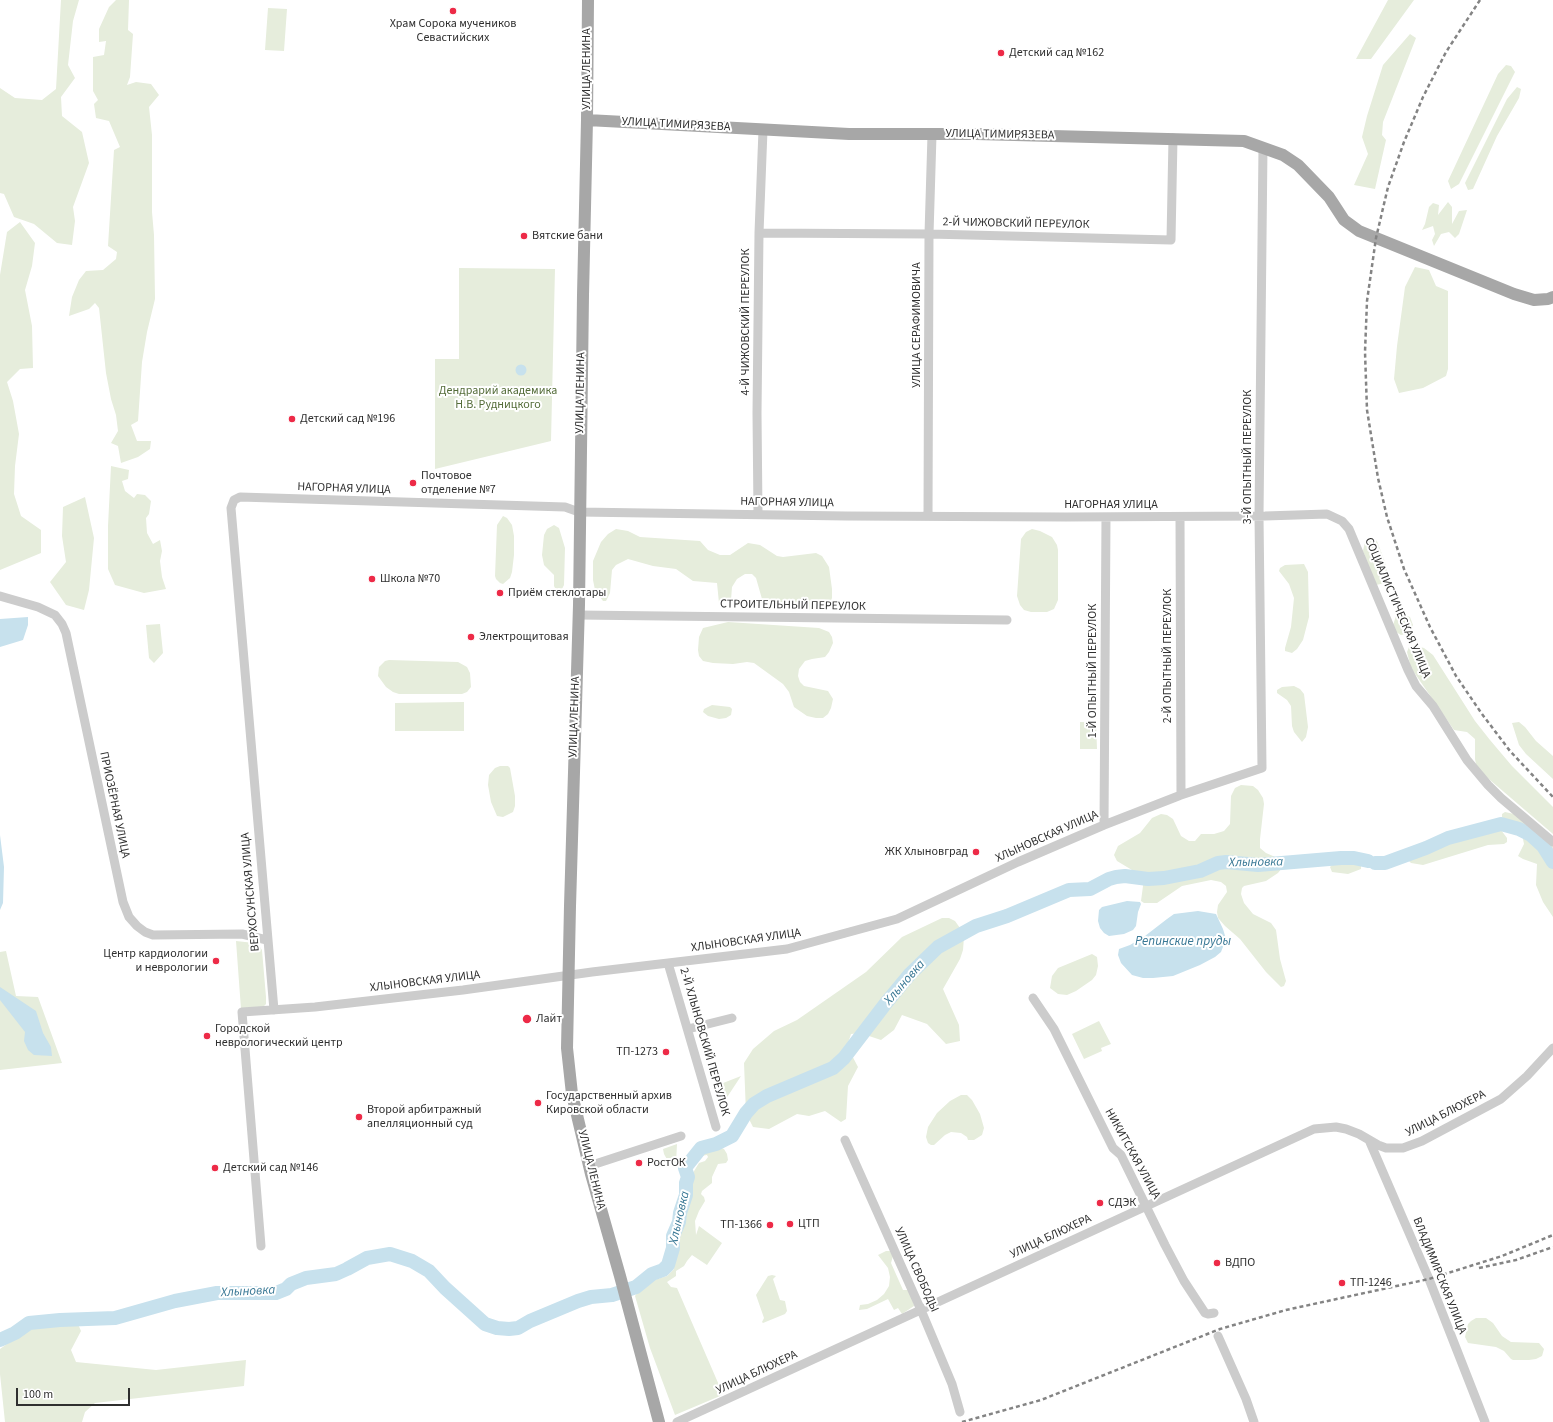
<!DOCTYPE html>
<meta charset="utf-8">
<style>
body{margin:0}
#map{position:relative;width:1553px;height:1422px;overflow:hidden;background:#fff;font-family:"Source Sans 3",sans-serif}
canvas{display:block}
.scale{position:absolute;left:16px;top:1388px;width:114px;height:18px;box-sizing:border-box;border:2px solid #2f2f2f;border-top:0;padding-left:5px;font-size:12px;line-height:14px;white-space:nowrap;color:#2f2f2f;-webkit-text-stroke:3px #fff;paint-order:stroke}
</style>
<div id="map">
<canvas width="1553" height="1422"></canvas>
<div class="scale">100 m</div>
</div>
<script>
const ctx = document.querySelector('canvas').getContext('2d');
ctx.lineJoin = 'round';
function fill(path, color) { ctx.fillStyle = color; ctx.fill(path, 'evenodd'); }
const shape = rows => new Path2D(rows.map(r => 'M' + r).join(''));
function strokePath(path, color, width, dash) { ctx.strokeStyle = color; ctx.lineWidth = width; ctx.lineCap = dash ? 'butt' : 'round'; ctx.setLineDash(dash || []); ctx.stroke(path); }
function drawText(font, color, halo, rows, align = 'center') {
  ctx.font = font + ' "Source Sans 3",sans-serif'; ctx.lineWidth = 4; ctx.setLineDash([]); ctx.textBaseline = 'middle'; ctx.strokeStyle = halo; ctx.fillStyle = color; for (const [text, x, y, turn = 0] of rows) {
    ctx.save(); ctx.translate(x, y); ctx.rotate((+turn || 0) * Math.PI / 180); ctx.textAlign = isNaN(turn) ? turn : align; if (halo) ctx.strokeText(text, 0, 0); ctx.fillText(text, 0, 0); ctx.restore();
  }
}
fill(shape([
 [61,0,79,0,73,21,68,65,75,78,61,97,62,116,82,132,89,163,73,207,75,221,72,245,57,243,34,224,14,217,4,194,0,193,0,88,15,98,42,100,56,89],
 [116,0,129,0,128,30,133,34,130,77,127,85,136,82,151,84,159,95,149,107,152,135,152,212,154,235,155,299,147,332,142,362,138,421,131,425,137,441,151,441,150,449,138,457,121,463,118,446,111,443,118,431,116,415,111,399,106,373,99,308,95,303,89,309,69,316,72,297,79,280,86,271,103,270,116,259,117,252,108,246,114,150,120,147,109,121,96,118,94,104,98,100,93,91,93,57,104,55,106,41,99,42,99,29,109,7],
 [1388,0,1414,0,1371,59,1356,59],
 [268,8,287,9,284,51,265,50],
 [1410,34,1416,38,1383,122,1382,135,1386,140,1375,189,1354,185,1368,154,1362,137,1367,116,1383,65],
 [1506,65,1511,66,1515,72,1459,184,1451,189,1448,181,1498,74],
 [1517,87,1521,89,1519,98,1497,136,1473,189,1468,190,1465,183,1507,99],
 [1448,202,1452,207,1452,224,1459,211,1467,210,1459,234,1455,238,1449,232,1441,234,1434,246,1432,240,1435,234,1433,226,1422,230,1425,224,1429,207,1433,203,1439,205,1438,215],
 [20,222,35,243,32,266,25,290,32,326,33,368,20,369,7,382,13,401,19,434,15,466,14,494,21,516,41,530,41,553,0,570,0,275,7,232],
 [1415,267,1429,270,1436,286,1448,291,1448,369,1446,376,1423,388,1399,393,1394,379,1397,346,1405,287],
 [459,268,555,269,551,441,435,469,435,359,459,359],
 [111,466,129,470,128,479,122,481,125,491,134,498,137,494,145,495,151,501,149,514,146,518,147,533,153,544,160,540,162,551,160,561,162,577,166,589,144,593,115,585,108,569,108,526],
 [85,497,94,538,89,590,84,610,66,605,50,582,66,562,62,536,63,507],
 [503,516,507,518,512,525,514,536,514,555,512,572,510,578,503,584,500,583,496,579,495,576,497,525],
 [554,525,559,528,565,548,564,585,562,589,556,590,554,586,554,575,544,565,542,555,544,535,547,529],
 [616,529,628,531,640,537,700,541,708,550,720,555,730,555,748,543,760,545,777,556,783,557,816,553,822,556,829,567,832,589,832,598,830,603,822,610,767,607,762,599,756,578,752,574,745,574,737,579,732,587,731,600,719,603,717,583,693,581,676,569,653,566,628,559,616,565,612,570,610,593,606,601,603,601,595,590,593,580,593,561,601,542,608,534],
 [1032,529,1040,531,1052,537,1057,545,1058,550,1058,600,1054,609,1047,612,1031,612,1024,610,1020,605,1017,596,1021,539,1026,532],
 [1370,538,1373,538,1377,541,1385,562,1388,574,1385,583,1376,585,1363,551,1365,542],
 [1304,564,1308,572,1309,617,1303,640,1297,649,1292,653,1285,651,1285,648,1291,627,1294,598,1289,584,1279,571,1280,568,1285,565],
 [1404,615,1410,617,1413,625,1410,633,1401,635,1396,632,1393,625,1396,616],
 [728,622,819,628,829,632,832,637,833,643,829,652,825,657,812,659,805,661,799,669,798,676,800,682,804,686,828,691,833,699,831,708,828,714,823,718,816,718,807,716,794,707,789,692,783,684,754,663,747,662,733,664,713,663,703,661,699,656,698,650,699,637,703,628],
 [160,624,163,653,154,663,149,658,146,625],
 [1413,645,1424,648,1433,655,1475,721,1490,740,1512,766,1553,807,1553,834,1483,774,1476,764,1475,759,1475,739,1467,732,1454,730,1411,668,1407,652,1409,647],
 [389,660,458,662,467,667,470,673,471,687,467,692,462,694,399,694,393,692,386,687,378,676,379,667,385,661],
 [1294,686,1300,689,1304,694,1308,727,1306,737,1302,742,1294,732,1292,726,1291,706,1287,700,1277,693,1277,690,1282,687],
 [464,702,464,731,395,731,395,703],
 [712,705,730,707,732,709,731,715,726,718,719,719,708,716,703,712,704,709],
 [1080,722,1096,722,1097,749,1080,749],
 [1519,722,1525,727,1536,741,1553,756,1553,779,1526,754,1519,745,1512,723],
 [500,766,508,766,510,768,515,796,515,806,513,812,503,817,497,816,491,802,488,785,489,775,495,768],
 [1241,785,1253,786,1258,790,1263,798,1264,804,1260,839,1260,848,1266,853,1280,859,1282,862,1282,868,1278,873,1266,881,1244,886,1242,888,1241,894,1244,903,1253,914,1271,923,1276,930,1280,959,1286,981,1284,986,1281,987,1266,972,1240,939,1225,926,1218,918,1217,912,1218,905,1227,892,1226,886,1221,882,1211,880,1182,886,1157,903,1144,903,1141,901,1143,886,1142,876,1117,861,1114,855,1118,846,1140,833,1152,818,1161,814,1167,815,1173,819,1181,836,1189,841,1195,841,1201,834,1214,834,1224,831,1230,824,1231,796,1235,788],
 [1505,812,1514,814,1553,845,1553,917,1543,902,1536,885,1537,864,1523,859,1518,856,1524,844,1522,834,1519,829,1502,817,1502,814],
 [1481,824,1489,824,1501,830,1507,838,1507,842,1504,844,1488,845,1423,865,1411,863,1407,859,1407,851,1412,847],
 [1351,861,1357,862,1361,865,1361,869,1348,874,1332,872,1330,867,1332,865],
 [942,918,949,918,955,921,960,928,964,937,963,950,960,959,943,989,959,1025,960,1041,946,1044,927,1024,902,1015,894,1030,881,1040,860,1033,851,1034,847,1046,858,1067,848,1086,846,1119,841,1122,825,1111,809,1116,797,1114,769,1129,753,1127,746,1113,744,1063,753,1049,774,1031,797,1020,866,972,902,937],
 [236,941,254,943,260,947,262,950,266,997,266,1004,263,1007,241,1009],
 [6,951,16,996,38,997,62,1063,0,1070,0,952],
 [1092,954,1097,957,1098,966,1096,975,1092,980,1076,991,1067,995,1058,994,1050,988,1052,976,1058,968],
 [1099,1021,1111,1044,1101,1048,1102,1051,1084,1059,1072,1034],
 [741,1076,720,1108,713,1087],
 [961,1095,967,1095,972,1100,980,1114,984,1128,982,1135,974,1140,968,1140,967,1137,961,1133,951,1132,945,1135,934,1145,931,1145,928,1143,926,1137,928,1127,937,1113,950,1101],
 [677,1144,676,1164,669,1163,664,1154,663,1149],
 [705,1144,717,1146,724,1149,727,1154,728,1160,726,1163,718,1164,712,1177,712,1183,702,1191,701,1194,704,1197,705,1201,699,1211,695,1221,696,1235,699,1226,722,1243,707,1265,692,1255,687,1261,684,1266,676,1271,676,1276,667,1282,671,1287,677,1288,722,1392,720,1396,675,1415,650,1348,635,1296,637,1293,641,1291,651,1281,667,1276,674,1269,674,1259,677,1251,676,1233,682,1223,682,1213,688,1194,688,1181,699,1163,705,1161,708,1157,707,1155,701,1156,698,1152,700,1147],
 [886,1251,890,1251,893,1256,891,1263,903,1290,909,1290,914,1305,914,1306,902,1314,898,1308,894,1310,888,1299,867,1309,859,1310,860,1305,868,1304,877,1300,884,1294,889,1286,890,1277,888,1268,878,1255],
 [772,1275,776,1276,773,1279,780,1300,785,1301,787,1311,785,1314,763,1323,762,1322,764,1318,756,1295,768,1276],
 [1476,1318,1486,1318,1493,1323,1502,1336,1511,1342,1539,1343,1544,1349,1542,1356,1536,1359,1529,1360,1513,1360,1511,1359,1504,1351,1496,1347,1468,1343,1465,1337,1468,1324,1471,1321],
 [78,1324,81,1331,71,1350,76,1362,156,1370,246,1360,244,1386,95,1403,85,1412,82,1422,5,1422,0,1374,0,1349,33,1325]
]), '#e6eddc');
fill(shape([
 '515.5 370a5.5 5.5 0 1 1 11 0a5.5 5.5 0 1 1-11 0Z',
 [28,617,28,625,23,640,0,647,0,619],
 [0,835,4,867,3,903,0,910],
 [1127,901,1140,902,1141,904,1138,912,1136,926,1133,930,1124,934,1109,936,1104,933,1100,928,1098,921,1099,910,1102,907],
 [1198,911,1216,914,1223,929,1226,939,1221,952,1215,957,1200,965,1173,976,1153,978,1143,978,1132,975,1121,963,1118,955,1119,949,1130,945,1145,936,1167,919,1174,914],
 [0,987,36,1011,43,1033,51,1047,52,1056,34,1055,28,1050,24,1041,25,1032,0,1000]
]), '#c7e1ed');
strokePath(shape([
 [1375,863,1385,863,1426,848,1448,838,1501,824,1519,829,1531,835,1543,846,1553,862],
 [0,1340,15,1333,29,1323,60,1320,115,1318,175,1301,217,1293,276,1293,286,1289,291,1284,306,1278,336,1274,347,1269,367,1258,390,1254,412,1261,429,1271,445,1288,485,1324,497,1328,509,1329,518,1328,530,1321,578,1301,591,1297,612,1295,636,1287,652,1274,663,1270,668,1265,673,1248,673,1236,679,1222,680,1213,686,1195,686,1183,688,1177,685,1168,701,1148,716,1144,732,1136,746,1113,754,1104,767,1096,833,1068,844,1058,886,1003,910,974,938,947,976,926,1007,916,1069,890,1090,889,1109,879,1116,877,1125,876,1148,879,1164,878,1200,871,1218,863,1226,862,1258,865,1341,858,1354,858,1368,861]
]), '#c7e1ed', 14);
strokePath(shape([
 [759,233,929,234,1171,240,1173,138],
 [758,514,757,413,759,233,763,130],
 [928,516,929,234,932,135],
 [1180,517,1181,795],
 [0,596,38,607,55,615,62,624,66,633,123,902,129,917,137,926,145,932,153,935,242,934,267,940],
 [578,615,1007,620],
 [1104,825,1106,517],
 [668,963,716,1127],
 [1033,998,1054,1029,1113,1148,1121,1155,1165,1245,1184,1281,1205,1313,1208,1314,1214,1313],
 [274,1010,231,508,234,500,240,497,565,507,579,512,846,516,1066,517,1265,516,1327,514,1342,521,1349,529,1408,670,1416,686,1433,706,1467,760,1488,785,1501,798,1553,842],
 [688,1029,732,1018],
 [845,1140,921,1310,952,1384,960,1412],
 [1369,1140,1429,1279,1485,1422],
 [589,1166,681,1136],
 [261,1246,242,1012,315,1007,463,990,592,972,787,949,897,919,1018,862,1104,825,1181,795,1262,768,1259,516,1263,147],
 [1218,1336,1246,1399,1254,1422],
 [677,1422,1314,1129,1336,1127,1346,1129,1359,1134,1378,1145,1386,1148,1403,1148,1422,1141,1501,1099,1527,1076,1553,1048]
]), '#ccc', 9);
strokePath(shape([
 [588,0,587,120,583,295,579,605,570,906,567,1048,572,1094,591,1174,620,1276,659,1422],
 [587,120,849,134,976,134,1244,141,1283,155,1298,165,1329,197,1344,220,1359,231,1514,294,1534,300,1548,299,1553,297]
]), '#a7a7a7', 12);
strokePath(shape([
 [1480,0,1446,52,1423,97,1404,142,1388,187,1376,238,1367,301,1365,352,1367,410,1378,478,1387,517,1404,569,1430,627,1456,676,1482,714,1510,751,1553,797],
 [1479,1268,1516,1260,1553,1247],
 [962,1422,1041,1400,1220,1329,1286,1310,1429,1279,1502,1256,1553,1235]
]), '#848484', 2.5, [4, 3]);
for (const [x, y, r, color] of [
 [453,11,4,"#ed2a47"],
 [1001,53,4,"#ed2a47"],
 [524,236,4,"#ed2a47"],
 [292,419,4,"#ed2a47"],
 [413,483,4,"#ed2a47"],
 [372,579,4,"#ed2a47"],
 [500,593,4,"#ed2a47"],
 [471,637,4,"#ed2a47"],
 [976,852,4,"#ed2a47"],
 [216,961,4,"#ed2a47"],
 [527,1019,5,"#ed2a47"],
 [207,1036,4,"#ed2a47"],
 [666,1052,4,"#ed2a47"],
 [538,1103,4,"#ed2a47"],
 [359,1117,4,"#ed2a47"],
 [639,1163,4,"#ed2a47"],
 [215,1168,4,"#ed2a47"],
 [1100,1203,4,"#ed2a47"],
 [790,1224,4,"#ed2a47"],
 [770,1225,4,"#ed2a47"],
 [1217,1263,4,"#ed2a47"],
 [1342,1283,4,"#ed2a47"]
]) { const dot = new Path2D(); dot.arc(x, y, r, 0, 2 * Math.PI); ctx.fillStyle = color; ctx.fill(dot); strokePath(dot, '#fff', 1.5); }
drawText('12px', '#2f2f2f', '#fff', [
 ["Храм Сорока мучеников",453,24,"center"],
 ["Севастийских",453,38,"center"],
 ["Детский сад №162",1009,53],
 ["Вятские бани",532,236],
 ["Детский сад №196",300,419],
 ["Почтовое",421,476],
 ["отделение №7",421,490],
 ["Школа №70",380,579],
 ["Приём стеклотары",508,593],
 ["Электрощитовая",479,637],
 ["ЖК Хлыновград",968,852,"right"],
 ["Центр кардиологии",208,954,"right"],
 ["и неврологии",208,968,"right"],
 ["Лайт",536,1019],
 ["Городской",215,1029],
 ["неврологический центр",215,1043],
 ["ТП-1273",658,1052,"right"],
 ["Государственный архив",546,1096],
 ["Кировской области",546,1110],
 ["Второй арбитражный",367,1110],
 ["апелляционный суд",367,1124],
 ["РостОК",647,1163],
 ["Детский сад №146",223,1168],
 ["СДЭК",1108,1203],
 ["ЦТП",798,1224],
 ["ТП-1366",762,1225,"right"],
 ["ВДПО",1225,1263],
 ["ТП-1246",1350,1283]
], 'left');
drawText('12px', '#2f2f2f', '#fff', [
 ["УЛИЦА ЛЕНИНА",587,69,-90],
 ["УЛИЦА ТИМИРЯЗЕВА",676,125,3],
 ["УЛИЦА ТИМИРЯЗЕВА",1000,135,1],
 ["2-Й ЧИЖОВСКИЙ ПЕРЕУЛОК",1016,224,1],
 ["4-Й ЧИЖОВСКИЙ ПЕРЕУЛОК",746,322,-90],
 ["УЛИЦА СЕРАФИМОВИЧА",917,325,-90],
 ["УЛИЦА ЛЕНИНА",581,393,-89],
 ["3-Й ОПЫТНЫЙ ПЕРЕУЛОК",1248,457,-90],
 ["НАГОРНАЯ УЛИЦА",344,489,2],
 ["НАГОРНАЯ УЛИЦА",787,503,1],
 ["НАГОРНАЯ УЛИЦА",1111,505],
 ["СТРОИТЕЛЬНЫЙ ПЕРЕУЛОК",793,606,1],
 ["СОЦИАЛИСТИЧЕСКАЯ УЛИЦА",1397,608,67],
 ["2-Й ОПЫТНЫЙ ПЕРЕУЛОК",1168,656,-90],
 ["1-Й ОПЫТНЫЙ ПЕРЕУЛОК",1093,671,-90],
 ["УЛИЦА ЛЕНИНА",575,717,-88],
 ["ПРИОЗЁРНАЯ УЛИЦА",114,805,78],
 ["ХЛЫНОВСКАЯ УЛИЦА",1047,837,-24],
 ["ВЕРХОСУНСКАЯ УЛИЦА",251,892,-95],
 ["ХЛЫНОВСКАЯ УЛИЦА",746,941,-8],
 ["ХЛЫНОВСКАЯ УЛИЦА",425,982,-7],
 ["2-Й ХЛЫНОВСКИЙ ПЕРЕУЛОК",704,1042,74],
 ["УЛИЦА БЛЮХЕРА",1446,1114,-27],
 ["НИКИТСКАЯ УЛИЦА",1132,1154,61],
 ["УЛИЦА ЛЕНИНА",591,1170,76],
 ["УЛИЦА БЛЮХЕРА",1051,1237,-25],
 ["УЛИЦА СВОБОДЫ",916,1270,66],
 ["ВЛАДИМИРСКАЯ УЛИЦА",1439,1276,68],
 ["УЛИЦА БЛЮХЕРА",757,1373,-25]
]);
drawText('12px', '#556d3a', '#fff', [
 ["Дендрарий академика",498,391],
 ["Н.В. Рудницкого",498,405]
]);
drawText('italic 13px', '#397895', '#fff', [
 ["Хлыновка",1256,863,-1],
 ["Репинские пруды",1183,942],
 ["Хлыновка",905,983,-49],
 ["Хлыновка",680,1218,-77],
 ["Хлыновка",248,1292,-3]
]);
</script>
